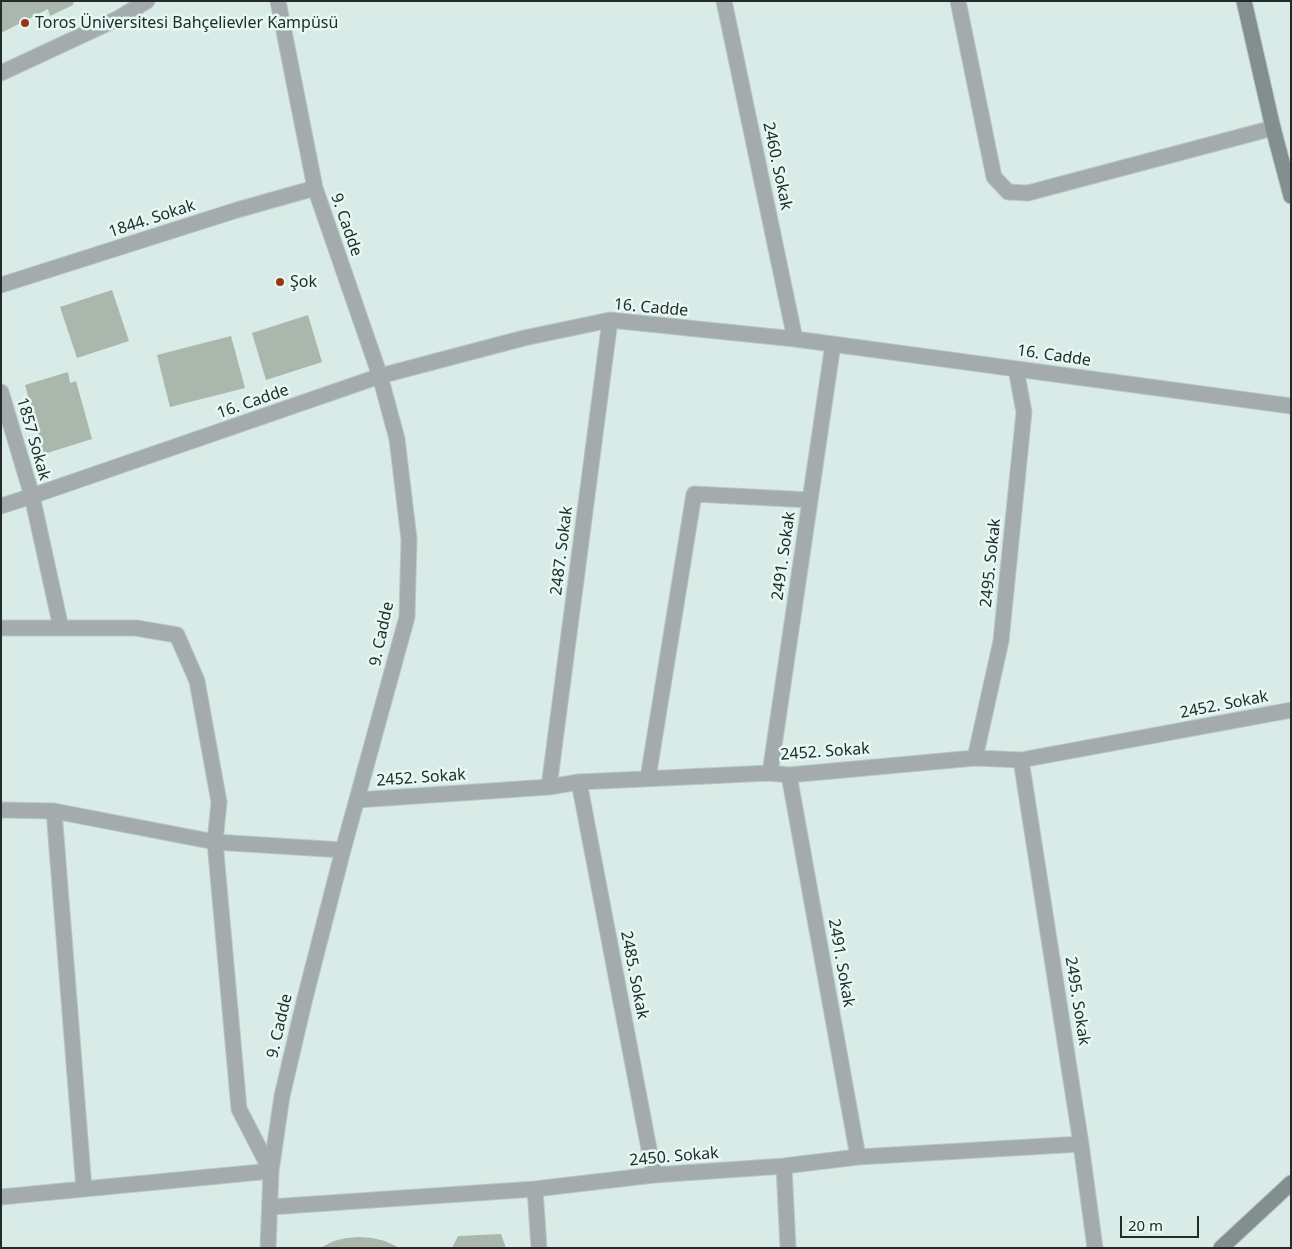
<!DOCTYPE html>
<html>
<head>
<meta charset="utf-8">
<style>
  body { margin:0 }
  #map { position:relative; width:1292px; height:1249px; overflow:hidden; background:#d9ebe6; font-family:"Noto Sans",sans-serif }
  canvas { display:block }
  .frame { position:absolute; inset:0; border:2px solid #242b29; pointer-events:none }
  .scale { position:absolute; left:1120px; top:1216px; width:79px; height:22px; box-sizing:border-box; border:2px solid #242b29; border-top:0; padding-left:6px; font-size:15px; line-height:18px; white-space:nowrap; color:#242b29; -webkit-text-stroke:4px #e6f8f4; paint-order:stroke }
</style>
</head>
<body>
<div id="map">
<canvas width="1292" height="1249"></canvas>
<div class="frame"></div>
<div class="scale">20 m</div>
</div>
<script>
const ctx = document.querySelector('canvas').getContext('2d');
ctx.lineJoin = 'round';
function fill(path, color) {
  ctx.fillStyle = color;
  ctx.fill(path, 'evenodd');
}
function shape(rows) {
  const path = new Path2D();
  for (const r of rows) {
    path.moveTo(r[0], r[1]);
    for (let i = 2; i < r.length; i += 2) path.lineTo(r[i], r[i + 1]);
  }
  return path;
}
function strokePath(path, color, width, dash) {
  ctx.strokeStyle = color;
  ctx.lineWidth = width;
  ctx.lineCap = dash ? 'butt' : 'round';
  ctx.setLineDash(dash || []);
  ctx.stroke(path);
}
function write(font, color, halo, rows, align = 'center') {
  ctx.font = font + ' "Noto Sans",sans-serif';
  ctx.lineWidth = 5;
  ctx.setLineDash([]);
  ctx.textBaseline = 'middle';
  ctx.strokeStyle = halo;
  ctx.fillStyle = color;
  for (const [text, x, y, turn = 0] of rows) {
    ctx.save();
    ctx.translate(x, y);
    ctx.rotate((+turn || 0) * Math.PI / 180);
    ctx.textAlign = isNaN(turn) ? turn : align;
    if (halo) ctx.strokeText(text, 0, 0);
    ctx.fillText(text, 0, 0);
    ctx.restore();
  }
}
fill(shape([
  [1,1,74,1,73,5,50,16,48,9,1,33],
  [112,290,129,341,77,358,60,307],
  [308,315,322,362,266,380,252,333],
  [231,336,245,388,170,407,157,355],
  [68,372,70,383,76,381,92,439,44,454,25,385],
  [501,1234,506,1248,452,1248,458,1236],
  [359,1237,372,1238,385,1241,400,1248,320,1248,334,1241,346,1238]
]), '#aab7ac');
const street = shape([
  [724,1,795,339],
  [958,1,994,177,1008,192,1028,193,1273,128],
  [1,73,117,19,147,1],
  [1,285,237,210,315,188],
  [1,392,32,496,61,628],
  [1,506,32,496,380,376,524,338,610,320,795,339,1291,406],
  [1,628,136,628,177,635,197,681,219,802,215,842,239,1109,271,1171,1,1197],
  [975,758,1001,641,1024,412,1016,369],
  [1021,760,1081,1144,1095,1248],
  [770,773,833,344],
  [789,775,858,1157],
  [648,778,694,494,810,500],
  [579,782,654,1175],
  [549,787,610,320],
  [357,800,549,787,579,782,770,773,789,775,975,758,1021,760,1291,710],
  [1,810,54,811,215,842,343,850],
  [54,811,84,1189],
  [784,1166,788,1248],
  [535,1189,539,1248],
  [270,1207,535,1189,654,1175,784,1166,858,1157,1081,1144],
  [268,1248,271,1171,282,1096,305,998,343,850,407,617,409,539,397,439,380,376,315,188,278,1]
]);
const secondary = shape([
  [1244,1,1273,128,1291,196],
  [1221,1248,1291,1183]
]);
strokePath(street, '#b8c8c4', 17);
strokePath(secondary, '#b8c8c4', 17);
strokePath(street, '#a3abac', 15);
strokePath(secondary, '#828e8f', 15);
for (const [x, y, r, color] of [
  [25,23,5,"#9c341a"],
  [280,282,5,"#9c341a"]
]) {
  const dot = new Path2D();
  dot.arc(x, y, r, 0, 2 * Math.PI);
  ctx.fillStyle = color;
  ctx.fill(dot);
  strokePath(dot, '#e6f8f4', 2);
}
write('16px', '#242b29', '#e6f8f4', [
  ["Toros Üniversitesi Bahçelievler Kampüsü",35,23],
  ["Şok",290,282]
], 'left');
write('16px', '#242b29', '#e6f8f4', [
  ["2460. Sokak",777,166,78],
  ["1844. Sokak",152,219,-18],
  ["9. Cadde",346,225,71],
  ["16. Cadde",651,308,5],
  ["16. Cadde",1054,356,8],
  ["16. Cadde",253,402,-19],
  ["1857 Sokak",33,439,74],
  ["2487. Sokak",562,551,-83],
  ["2491. Sokak",784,556,-82],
  ["2495. Sokak",991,563,-84],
  ["9. Cadde",382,634,-78],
  ["2452. Sokak",1224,705,-11],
  ["2452. Sokak",825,752,-4],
  ["2452. Sokak",421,778,-4],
  ["2491. Sokak",841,963,80],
  ["2485. Sokak",634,975,79],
  ["2495. Sokak",1077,1001,81],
  ["9. Cadde",280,1026,-77],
  ["2450. Sokak",674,1157,-5]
]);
</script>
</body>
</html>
